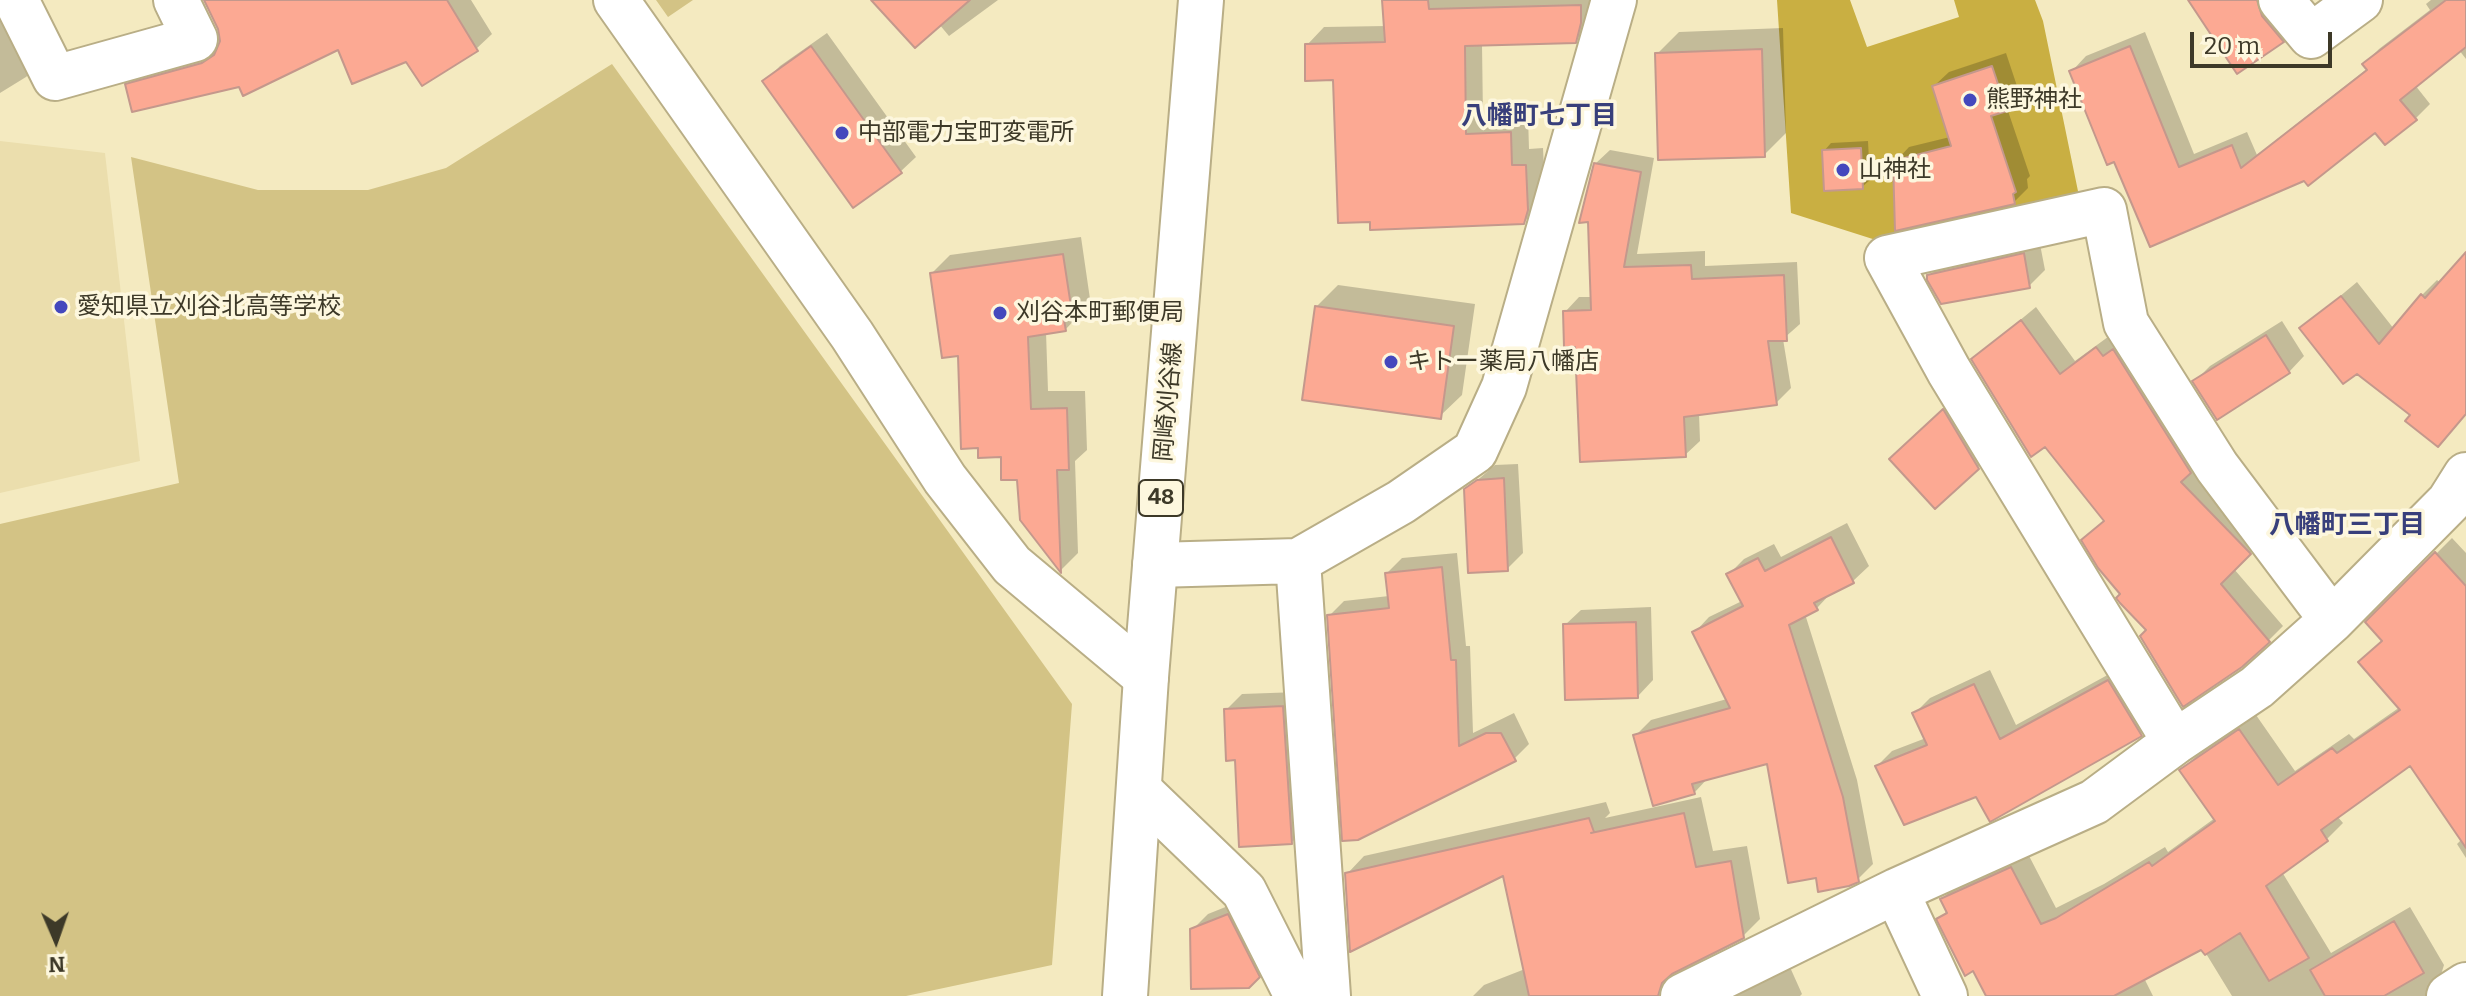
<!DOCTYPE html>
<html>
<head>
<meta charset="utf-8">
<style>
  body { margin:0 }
  #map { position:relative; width:2466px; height:996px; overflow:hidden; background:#f4eac0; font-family:Bitter,serif }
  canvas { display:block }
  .north { position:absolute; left:16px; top:900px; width:80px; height:80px; -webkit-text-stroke:6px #fdf7de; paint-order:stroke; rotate:178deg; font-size:22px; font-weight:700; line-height:32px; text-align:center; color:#3d3928 }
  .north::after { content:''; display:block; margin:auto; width:28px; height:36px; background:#3d3928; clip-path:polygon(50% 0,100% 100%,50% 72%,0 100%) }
  .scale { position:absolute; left:2190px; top:32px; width:142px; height:36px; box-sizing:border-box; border:4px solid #3d3928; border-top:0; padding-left:10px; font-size:24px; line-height:28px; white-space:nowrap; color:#3d3928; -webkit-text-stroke:6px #fdf7de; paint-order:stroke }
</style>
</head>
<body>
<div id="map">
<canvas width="2466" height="996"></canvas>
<div class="north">N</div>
<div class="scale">20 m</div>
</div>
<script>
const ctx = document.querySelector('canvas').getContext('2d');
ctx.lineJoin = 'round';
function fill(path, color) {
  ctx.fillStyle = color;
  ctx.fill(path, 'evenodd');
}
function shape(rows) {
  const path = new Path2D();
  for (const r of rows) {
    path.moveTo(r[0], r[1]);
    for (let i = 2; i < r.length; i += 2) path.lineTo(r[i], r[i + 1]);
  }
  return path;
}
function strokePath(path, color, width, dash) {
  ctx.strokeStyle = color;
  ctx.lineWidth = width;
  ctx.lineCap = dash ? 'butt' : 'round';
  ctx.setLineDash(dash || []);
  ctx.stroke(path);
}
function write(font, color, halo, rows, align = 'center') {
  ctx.font = font + ' Bitter,"Noto Sans JP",serif';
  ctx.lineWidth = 7;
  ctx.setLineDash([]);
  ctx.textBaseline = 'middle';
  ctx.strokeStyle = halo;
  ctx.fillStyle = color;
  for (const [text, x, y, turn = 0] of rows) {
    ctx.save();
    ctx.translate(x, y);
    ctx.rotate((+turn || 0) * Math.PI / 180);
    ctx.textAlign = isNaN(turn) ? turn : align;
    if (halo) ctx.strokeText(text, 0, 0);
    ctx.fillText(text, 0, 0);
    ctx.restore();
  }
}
fill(shape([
  [0,141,105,153,140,461,0,493]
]), '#ebdead');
fill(shape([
  [656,0,693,0,668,17],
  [612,64,1072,704,1052,965,906,996,0,996,0,524,179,483,131,157,258,190,368,190,446,168]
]), '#d3c385');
fill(shape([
  [1777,0,1850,0,1867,47,1959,17,1954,0,2035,0,2043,21,2079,196,1879,241,1791,213]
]), '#c9af42');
fill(shape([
  [0,0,42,62,26,77,0,93],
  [206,0,471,0,492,34,476,49,407,60,340,48,240,85,127,85,143,70,219,48,222,42,219,27],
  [874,0,998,0,949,36,939,24],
  [1384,0,1598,0,1593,24,1575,41,1482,44,1483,118,1528,116,1529,149,1543,148,1545,191,1541,205,1523,223,1335,78,1307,45,1324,27,1386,26],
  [2190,0,2277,0,2297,25,2282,41],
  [2431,0,2466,0,2466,59,2459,50,2415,85,2430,104,2415,119,2376,130,2304,178,2151,244,2115,160,2072,71,2086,56,2145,32,2194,154,2247,132,2257,155,2368,68,2364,64,2379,49,2430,10,2426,4],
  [1783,28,1786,133,1764,155,1657,54,1679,32],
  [827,33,916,157,900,172,765,81,780,66],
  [2006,53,2020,95,2007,108,2030,176,2027,179,2028,188,2014,202,1895,162,1909,147,1950,137,1934,86,1949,72],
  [1868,141,1870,180,1862,187,1824,151,1831,143],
  [1610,150,1654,158,1637,254,1705,251,1705,266,1797,262,1800,324,1783,339,1791,388,1776,403,1699,413,1700,441,1685,455,1577,344,1565,312,1579,297,1592,297,1595,164],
  [1081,237,1090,299,1083,307,1083,311,1065,330,1046,332,1048,391,1085,391,1087,450,1075,461,1078,553,1061,570,1022,519,1019,478,1003,455,960,354,932,273,950,255],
  [2039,239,2045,270,2029,286,1929,276,1944,260],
  [2466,256,2466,414,2438,445,2412,415,2302,328,2357,282,2394,329,2422,295,2437,280,2441,283],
  [1338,285,1475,304,1462,395,1440,416,1316,307],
  [2036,307,2075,361,2112,334,2264,539,2234,569,2283,626,2268,641,2149,630,2084,540,2106,519,1973,359],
  [2282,321,2304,356,2289,372,2195,381,2210,366],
  [1959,396,1993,452,1978,467,1907,443],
  [1518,464,1523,553,1507,569,1466,490,1495,465],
  [1847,523,1869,566,1853,581,1832,592,1817,608,1805,614,1857,780,1873,864,1857,880,1817,876,1768,762,1709,777,1694,793,1636,735,1651,720,1727,699,1694,633,1709,617,1742,601,1729,574,1744,559,1774,544,1781,557],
  [2452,538,2466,553,2466,858,2457,844,2462,839,2411,764,2337,816,2343,823,2327,839,2282,872,2331,953,2410,907,2444,965,2439,981,2446,996,2232,996,2202,947,2144,978,2153,996,1988,996,1974,969,1939,919,1948,910,1942,899,1958,883,2027,852,2056,908,2104,884,2165,847,2168,852,2215,818,2182,770,2198,754,2256,715,2295,771,2349,734,2354,739,2400,707,2384,640,2368,622],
  [1457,553,1466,646,1470,646,1473,733,1514,713,1529,744,1514,759,1358,838,1329,616,1344,601,1389,596,1387,573,1402,558],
  [1651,607,1653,680,1638,696,1565,625,1581,610],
  [2124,666,2156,719,2141,734,1977,794,1877,766,1892,751,1926,738,1914,714,1930,698,1990,670,2016,725],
  [1298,692,1307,827,1292,842,1237,758,1226,710,1242,694],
  [1701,797,1713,851,1747,846,1760,919,1743,936,1688,958,1642,996,1473,996,1484,985,1525,969,1504,874,1347,874,1364,856,1606,802,1610,813,1605,818],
  [1243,900,1274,960,1248,986,1192,930,1208,914],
  [1789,965,1802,994,1800,996,1728,996]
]), '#0003');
const building = shape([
  [204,0,447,0,478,51,422,86,406,62,352,84,338,50,243,96,239,87,132,112,125,84,202,63,214,55,220,41,218,29,204,0],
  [871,0,970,0,915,48,871,0],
  [1382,0,1428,0,1429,9,1581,5,1581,23,1576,43,1465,46,1466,134,1511,132,1512,165,1526,165,1528,210,1524,224,1370,230,1370,222,1338,223,1333,80,1305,81,1305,44,1385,42,1382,0],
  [2188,0,2257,0,2262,16,2284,42,2237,74,2188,0],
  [2446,0,2466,0,2466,47,2400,100,2417,120,2385,145,2375,133,2308,186,2304,181,2150,247,2114,162,2107,165,2069,71,2130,46,2179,167,2232,145,2241,168,2367,70,2362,64,2446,0],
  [811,46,902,173,853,208,762,81,811,46],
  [1762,49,1765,157,1658,160,1655,53,1762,49],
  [1992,66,2007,111,1991,116,2016,192,2013,194,2015,204,1895,231,1893,161,1951,146,1932,86,1992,66],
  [1861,148,1863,189,1824,191,1822,150,1861,148],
  [1594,163,1641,172,1624,267,1691,265,1692,279,1784,275,1787,341,1768,341,1777,405,1684,417,1686,457,1580,462,1575,347,1564,347,1563,311,1591,310,1588,222,1579,223,1594,163],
  [2466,252,2466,414,2438,447,2405,421,2410,415,2357,374,2343,384,2299,328,2341,296,2379,344,2421,294,2425,298,2466,252],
  [2024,253,2030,288,1941,304,1927,280,1927,275,2024,253],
  [1063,254,1073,319,1064,320,1066,331,1028,337,1031,409,1067,408,1069,470,1057,470,1061,573,1020,520,1017,480,1001,480,1001,457,978,458,978,448,961,449,958,356,942,358,930,273,1063,254],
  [1315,306,1454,326,1441,419,1302,400,1315,306],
  [2021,320,2060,374,2096,347,2103,356,2113,349,2191,473,2181,482,2251,554,2221,584,2270,642,2242,667,2183,707,2140,636,2146,630,2120,603,2116,598,2120,594,2098,568,2081,540,2104,521,2045,447,2031,457,1971,359,2021,320],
  [2266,335,2290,373,2217,420,2192,381,2266,335],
  [1943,409,1979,469,1935,509,1889,459,1943,409],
  [1504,478,1508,571,1468,573,1464,489,1477,480,1504,478],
  [1831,537,1854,583,1814,603,1818,610,1789,625,1843,797,1859,882,1849,886,1818,892,1816,878,1788,883,1767,764,1692,784,1695,794,1653,806,1633,735,1730,708,1692,632,1743,606,1726,574,1758,558,1765,571,1831,537],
  [2435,552,2466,586,2466,848,2410,766,2321,830,2328,841,2266,886,2309,958,2269,981,2240,933,2205,955,2201,950,2114,996,1986,996,1973,971,1965,976,1936,919,1947,913,1940,899,2011,867,2041,924,2056,918,2149,862,2152,866,2215,821,2179,770,2239,729,2278,785,2332,748,2337,753,2400,710,2358,662,2382,641,2365,622,2435,552],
  [1442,567,1451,660,1456,660,1459,746,1486,733,1501,733,1516,761,1358,840,1342,841,1327,615,1389,608,1385,573,1442,567],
  [1636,622,1638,698,1565,700,1563,624,1636,622],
  [2108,680,2142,736,1990,822,1976,797,1904,825,1875,766,1927,745,1912,713,1974,684,2000,739,2108,680],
  [1283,706,1292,844,1239,847,1235,760,1226,761,1224,709,1283,706],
  [1684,813,1696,867,1731,861,1744,938,1672,974,1662,983,1658,996,1529,996,1503,876,1350,952,1345,873,1589,818,1594,832,1591,833,1684,813],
  [1228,914,1260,977,1249,988,1191,989,1190,929,1228,914],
  [2394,921,2424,973,2384,996,2325,996,2310,970,2394,921]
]);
fill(building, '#fca993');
strokePath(building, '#c4988c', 2);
const minor = shape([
  [16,0,55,78,195,39,176,0],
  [616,0,852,335,945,479,1012,565,1146,677],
  [2281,0,2311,36,2360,0],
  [1298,561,1328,996],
  [1155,565,1298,561,1401,502,1475,451,1504,387,1614,0],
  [2175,742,1949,371,1887,258,2104,210,2126,323,2217,467,2332,620],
  [1139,790,1244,891,1297,996],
  [1896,891,1945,996],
  [1683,996,1896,891,2094,802,2175,742,2257,687,2332,620,2449,502,2466,475],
  [2449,996,2466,985]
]);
const primary = shape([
  [1125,996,1146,677,1201,0]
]);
strokePath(minor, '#b9ae86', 48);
strokePath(primary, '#b9ae86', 48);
strokePath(minor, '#fff', 44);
strokePath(primary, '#fff', 44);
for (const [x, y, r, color] of [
  [1970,100,8,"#4448bd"],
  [842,133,8,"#4448bd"],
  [1843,170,8,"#4448bd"],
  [61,307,8,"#4448bd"],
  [1000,313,8,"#4448bd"],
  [1391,362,8,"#4448bd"]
]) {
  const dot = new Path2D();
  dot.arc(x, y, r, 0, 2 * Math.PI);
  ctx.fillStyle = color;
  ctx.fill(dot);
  strokePath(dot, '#fdf7de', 3);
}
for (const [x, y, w] of [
  [1161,498,44]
]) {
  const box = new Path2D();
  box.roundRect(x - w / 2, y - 18, w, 36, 6);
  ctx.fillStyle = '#fdf7de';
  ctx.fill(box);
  strokePath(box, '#3d3928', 2);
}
write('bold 22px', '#3d3928', null, [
  ["48",1161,498]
]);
write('24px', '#3d3928', '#fdf7de', [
  ["熊野神社",1986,100],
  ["中部電力宝町変電所",858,133],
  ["山神社",1859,170],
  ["愛知県立刈谷北高等学校",77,307],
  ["刈谷本町郵便局",1016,313],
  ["キトー薬局八幡店",1407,362]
], 'left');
write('24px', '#3d3928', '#fdf7de', [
  ["岡崎刈谷線",1169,402,-85]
]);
write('bold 26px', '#383f7b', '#fdf7de', [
  ["八幡町七丁目",1539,117],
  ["八幡町三丁目",2347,526]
]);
</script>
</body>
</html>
